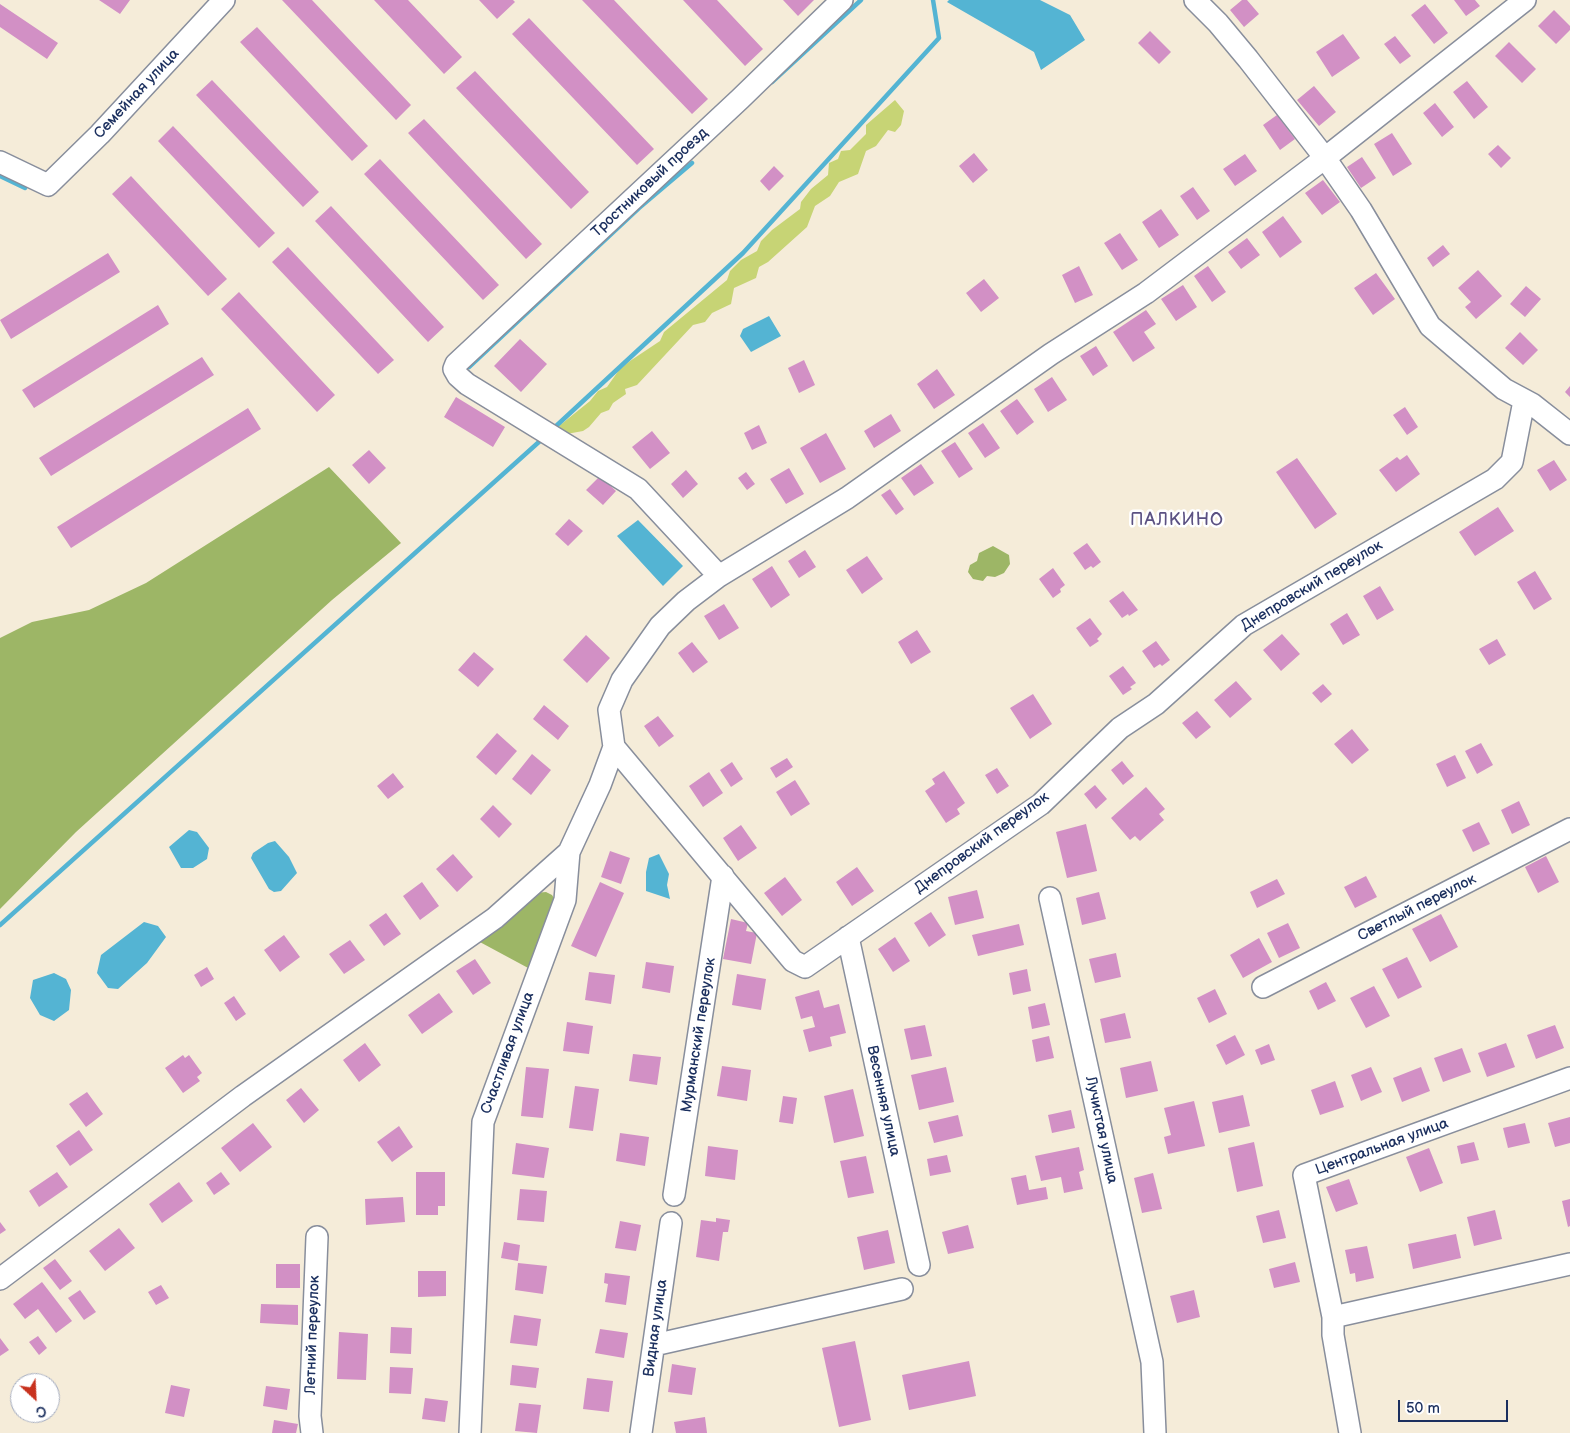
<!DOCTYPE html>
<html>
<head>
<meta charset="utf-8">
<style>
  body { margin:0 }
  #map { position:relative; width:1570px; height:1433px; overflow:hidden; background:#f5ecd9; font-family:"Balsamiq Sans",sans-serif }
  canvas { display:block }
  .north { position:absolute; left:10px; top:1373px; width:50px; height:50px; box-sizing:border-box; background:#fff; border:1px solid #a4acbf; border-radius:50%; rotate:155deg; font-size:14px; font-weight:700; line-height:20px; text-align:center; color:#1b2f5e }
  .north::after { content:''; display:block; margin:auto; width:18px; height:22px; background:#c8321e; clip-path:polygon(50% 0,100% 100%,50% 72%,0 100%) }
  .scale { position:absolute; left:1398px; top:1400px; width:110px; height:22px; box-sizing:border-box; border:2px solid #1b2f5e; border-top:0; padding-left:6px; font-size:15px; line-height:18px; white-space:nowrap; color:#1b2f5e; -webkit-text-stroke:4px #fff; paint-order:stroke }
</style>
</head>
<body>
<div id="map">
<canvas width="1570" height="1433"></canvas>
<div class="north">С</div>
<div class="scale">50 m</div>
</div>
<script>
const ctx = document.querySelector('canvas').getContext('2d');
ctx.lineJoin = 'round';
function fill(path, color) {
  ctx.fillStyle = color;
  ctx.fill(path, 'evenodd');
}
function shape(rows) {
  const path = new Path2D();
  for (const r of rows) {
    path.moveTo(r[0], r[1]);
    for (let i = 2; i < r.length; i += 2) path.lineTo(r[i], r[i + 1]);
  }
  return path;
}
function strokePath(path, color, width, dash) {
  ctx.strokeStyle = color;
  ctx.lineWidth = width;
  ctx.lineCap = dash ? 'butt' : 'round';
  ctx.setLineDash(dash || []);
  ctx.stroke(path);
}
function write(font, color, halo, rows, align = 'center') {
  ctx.font = font + ' "Balsamiq Sans",sans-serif';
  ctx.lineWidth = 5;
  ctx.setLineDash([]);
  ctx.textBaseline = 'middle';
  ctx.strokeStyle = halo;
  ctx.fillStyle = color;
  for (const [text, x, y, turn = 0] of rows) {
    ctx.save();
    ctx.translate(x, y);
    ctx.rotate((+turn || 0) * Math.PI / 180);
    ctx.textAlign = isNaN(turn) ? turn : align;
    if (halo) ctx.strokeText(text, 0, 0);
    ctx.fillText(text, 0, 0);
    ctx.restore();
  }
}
fill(shape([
  [895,100,904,111,901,125,895,132,888,130,876,146,866,151,858,174,839,182,830,196,815,206,807,227,768,262,759,267,756,278,734,288,731,304,712,313,705,322,693,325,637,385,625,389,626,394,613,403,609,410,601,413,589,427,583,431,561,435,558,431,559,426,590,401,598,391,607,387,619,370,630,361,660,341,664,332,727,280,730,271,741,260,757,251,761,241,772,230,800,209,801,202,811,189,828,175,829,163,838,159,841,151,850,150,866,134,866,125]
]), '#c7d475');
fill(shape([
  [329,467,401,543,332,600,76,832,0,909,0,638,32,622,89,610,146,583],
  [993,546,1009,555,1010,564,1004,573,995,577,987,576,983,581,973,579,968,572,970,565,977,561,979,553],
  [546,892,552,895,557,903,530,969,478,941,535,893]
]), '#9db666');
fill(shape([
  [949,0,1040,0,1070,15,1085,40,1041,70,1034,52,947,2],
  [769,316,781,336,751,352,740,336,743,329],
  [638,520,683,566,663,586,617,536],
  [189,830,197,832,209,848,207,859,193,868,181,868,169,847],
  [275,841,289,857,297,873,281,891,274,892,269,889,251,858,253,853,268,843],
  [659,854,669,874,667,885,670,899,646,891,646,872,649,858],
  [144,922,158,926,166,937,147,963,118,989,108,988,97,973,101,955],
  [54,973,66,979,71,990,69,1010,54,1021,40,1015,30,998,33,980]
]), '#54b4d3');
strokePath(shape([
  [772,82,861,0],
  [0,176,25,188],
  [469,367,639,208,692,163],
  [555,427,743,253,939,38,933,0],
  [0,925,540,441]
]), '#54b4d3', 4.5);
fill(shape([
  [99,0,130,0,120,14],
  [282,0,312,0,411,105,396,120],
  [374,0,408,0,462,57,444,74],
  [479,0,513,0,515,2,497,19],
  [582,0,614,0,708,99,692,114],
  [683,0,717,0,763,49,745,66],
  [783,0,814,0,798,16],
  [1242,0,1247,0,1259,14,1244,27,1230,10],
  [1454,0,1475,0,1480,6,1466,16],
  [0,4,58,43,47,59,0,27],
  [1425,4,1448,33,1434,44,1411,15],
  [1554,10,1570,26,1570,30,1556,44,1538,26],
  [529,18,654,149,637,165,512,34],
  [257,27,368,146,352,161,240,42],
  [1150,31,1171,52,1159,64,1138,43],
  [1343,34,1360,58,1332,77,1316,52],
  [1395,36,1411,56,1400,64,1384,44],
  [1509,42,1536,69,1522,83,1495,56],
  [475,71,589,192,571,209,456,88],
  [212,80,319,192,303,207,196,95],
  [1467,81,1488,107,1474,119,1453,92],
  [1314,86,1336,112,1319,126,1297,100],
  [1435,103,1454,127,1442,137,1423,113],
  [1277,115,1295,139,1280,150,1263,125],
  [424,119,542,244,526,259,408,133],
  [173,126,275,233,259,248,158,141],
  [1392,133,1412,164,1393,176,1374,144],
  [1498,145,1511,158,1501,168,1488,154],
  [974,153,988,170,973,183,959,166],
  [1245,154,1257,171,1235,186,1223,169],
  [1362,157,1376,178,1361,188,1347,167],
  [380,159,499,285,483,300,364,174],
  [774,166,784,176,769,191,760,181],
  [131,176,227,279,208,296,112,194],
  [1323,180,1340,202,1322,215,1305,193],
  [1193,187,1210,211,1197,220,1180,196],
  [331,206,444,327,428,342,315,221],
  [1161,209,1179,235,1159,248,1142,222],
  [1283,216,1302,242,1280,258,1262,232],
  [1120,233,1138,260,1122,270,1104,243],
  [1247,238,1260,255,1241,269,1228,252],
  [1443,245,1450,254,1433,267,1427,258],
  [288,247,394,360,378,374,272,262],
  [108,253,120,272,11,339,0,320],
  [1079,266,1093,295,1075,303,1062,275],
  [1208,266,1226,292,1212,302,1194,276],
  [1478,270,1502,296,1476,319,1465,307,1471,302,1458,288],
  [1376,273,1395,299,1373,315,1354,288],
  [984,279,999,298,981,312,966,293],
  [1183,285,1197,307,1176,321,1161,299],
  [1526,286,1541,299,1525,317,1510,304],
  [239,292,335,395,317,412,221,309],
  [158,305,169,324,34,408,22,390],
  [1146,310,1156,324,1144,332,1155,348,1133,362,1113,332],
  [1520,332,1538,350,1523,365,1505,348],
  [520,339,547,364,521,392,494,366],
  [1096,346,1108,366,1093,376,1080,356],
  [202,357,214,375,51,476,39,458],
  [804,360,815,385,799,393,788,368],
  [937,369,955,395,934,409,917,384],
  [1052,377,1067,400,1048,412,1034,389],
  [1570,386,1570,397,1565,392],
  [456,397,505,427,493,447,444,417],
  [1017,399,1034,422,1017,435,1000,411],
  [1405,407,1418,427,1407,435,1393,415],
  [248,408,261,429,71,548,57,527],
  [891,414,901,431,874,448,864,431],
  [983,423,1000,448,985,458,968,433],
  [759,425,767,443,752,450,744,433],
  [652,431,670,453,650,469,632,447],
  [826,433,846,469,820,483,800,448],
  [955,442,973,469,959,478,941,451],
  [369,450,386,468,369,484,352,465],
  [1407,455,1420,474,1396,492,1379,470,1397,457,1400,460],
  [1297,458,1337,514,1315,529,1276,472],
  [1554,460,1567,480,1550,491,1537,470],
  [921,464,934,483,914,496,901,478],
  [789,468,804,494,786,504,770,479],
  [686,470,698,484,683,498,671,484],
  [746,472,755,484,747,490,738,478],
  [600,476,616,491,603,505,586,490],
  [890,489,904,509,896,515,881,495],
  [1498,507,1514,531,1475,556,1459,532],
  [569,519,583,531,568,546,555,534],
  [1087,543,1101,562,1093,568,1091,566,1085,570,1073,553],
  [805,550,816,567,799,578,788,561],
  [867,556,883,579,862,594,846,570],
  [772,566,790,595,771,608,752,579],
  [1053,568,1065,585,1060,589,1061,592,1053,598,1039,579],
  [1535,571,1552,599,1534,610,1517,582],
  [1380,586,1394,610,1377,620,1363,596],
  [1123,591,1138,610,1129,616,1128,614,1122,618,1109,601],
  [724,604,739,628,719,640,704,616],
  [1347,613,1360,635,1343,645,1330,624],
  [1090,618,1102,634,1097,639,1099,641,1090,647,1076,628],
  [917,630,931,652,911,664,898,642],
  [1282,634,1300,654,1281,671,1263,650],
  [586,635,610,658,587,683,563,660],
  [1497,639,1506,655,1489,665,1479,649],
  [1156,641,1170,660,1162,666,1160,664,1154,668,1142,651],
  [692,642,708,662,693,673,678,653],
  [474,652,494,669,478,687,458,670],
  [1123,666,1136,683,1130,687,1132,689,1123,695,1109,676],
  [1236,681,1252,699,1230,718,1214,700],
  [1323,684,1332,694,1321,703,1312,693],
  [1033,694,1052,724,1030,739,1010,708],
  [544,705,569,726,558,740,533,719],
  [1197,711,1211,727,1196,739,1182,723],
  [658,716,674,736,659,747,644,726],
  [1352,729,1369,750,1352,764,1334,744],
  [497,733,517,751,496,775,476,757],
  [1481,743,1493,765,1477,774,1465,751],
  [532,754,551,770,531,795,512,779],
  [1455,755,1466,778,1447,787,1436,764],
  [787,758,793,767,776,778,770,768],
  [1122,761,1134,776,1123,785,1111,770],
  [732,762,743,779,731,787,720,770],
  [997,768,1009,786,997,794,985,775],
  [944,771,965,803,957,809,960,814,946,823,925,791,935,784,932,779],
  [709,772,723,793,703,807,689,786],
  [393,773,404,787,388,799,377,786],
  [795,780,810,804,791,816,776,792],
  [1095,785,1107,799,1096,809,1084,794],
  [1146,787,1165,809,1159,814,1164,820,1140,841,1135,836,1130,840,1111,818],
  [1519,801,1530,825,1512,834,1501,810],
  [493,805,512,824,499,838,480,819],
  [1479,822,1490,844,1473,852,1462,830],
  [1086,824,1097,871,1067,878,1056,832],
  [741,825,757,848,738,861,723,838],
  [610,851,630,858,621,884,601,877],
  [453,854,473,877,457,892,436,869],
  [1546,856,1559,882,1538,893,1525,867],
  [857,867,874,891,852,906,836,882],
  [1366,876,1377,897,1355,908,1344,887],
  [785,877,802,900,782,916,764,893],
  [1277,879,1285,894,1257,908,1250,892],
  [422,882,439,906,420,920,403,896],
  [600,882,624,893,596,957,571,946],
  [977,890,984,918,955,925,948,897],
  [1099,892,1106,919,1082,925,1076,898],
  [931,912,946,935,929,947,914,923],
  [386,913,401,934,384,946,369,925],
  [1441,914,1458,947,1430,962,1412,929],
  [731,919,748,923,746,931,757,933,751,964,723,959],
  [1288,923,1300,948,1279,958,1267,933],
  [1019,924,1024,945,978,956,972,935],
  [284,935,300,957,280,972,264,950],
  [895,937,910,961,893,972,878,949],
  [1259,938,1272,962,1243,978,1230,955],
  [350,940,365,960,344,974,329,954],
  [1116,953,1121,977,1095,983,1089,959],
  [1407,957,1422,987,1398,999,1382,969],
  [475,959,491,983,473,995,456,971],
  [646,962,674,966,670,993,642,988],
  [207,967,214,979,201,987,194,975],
  [1027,969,1031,991,1013,995,1009,973],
  [589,972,615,975,611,1004,585,1000],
  [737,974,766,979,761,1010,732,1005],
  [1326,982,1336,1001,1318,1010,1309,991],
  [1374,986,1390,1016,1366,1028,1350,998],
  [1215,989,1227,1014,1209,1023,1197,998],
  [819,990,824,1008,839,1004,846,1033,830,1037,832,1046,809,1052,803,1030,815,1027,812,1016,801,1019,795,997],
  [439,993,453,1012,422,1034,408,1015],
  [234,996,246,1014,236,1021,224,1003],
  [1045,1003,1050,1025,1032,1029,1028,1007],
  [1125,1013,1131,1038,1105,1043,1100,1019],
  [567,1022,593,1026,589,1054,563,1051],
  [925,1025,932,1056,911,1060,904,1029],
  [1555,1025,1564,1048,1536,1059,1527,1035],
  [1235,1035,1245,1055,1226,1065,1216,1045],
  [1049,1036,1054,1058,1036,1062,1032,1040],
  [365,1043,381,1065,359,1082,343,1060],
  [1506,1043,1515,1067,1487,1077,1478,1053],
  [1269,1044,1275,1060,1261,1065,1255,1050],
  [1462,1048,1471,1072,1443,1082,1434,1058],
  [633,1054,661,1057,657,1085,629,1081],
  [183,1055,185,1058,189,1055,202,1073,197,1077,200,1081,183,1093,165,1068],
  [1151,1061,1158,1091,1126,1098,1120,1068],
  [722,1066,751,1070,747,1101,717,1096],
  [526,1067,549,1069,543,1118,521,1116],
  [946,1067,954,1102,919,1110,911,1075],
  [1371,1067,1382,1092,1361,1101,1351,1075],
  [1421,1067,1430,1091,1402,1102,1393,1078],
  [1335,1081,1344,1107,1320,1115,1311,1090],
  [575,1086,599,1089,593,1131,569,1128],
  [301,1088,319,1110,304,1123,286,1100],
  [853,1089,864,1136,834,1143,824,1096],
  [87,1092,103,1114,86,1127,69,1104],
  [1243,1095,1250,1126,1219,1133,1212,1102],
  [783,1096,797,1098,793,1124,779,1122],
  [1194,1101,1205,1146,1168,1154,1164,1137,1171,1135,1164,1108],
  [1071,1110,1075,1128,1052,1133,1048,1115],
  [958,1115,963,1136,934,1143,928,1122],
  [1570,1117,1570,1143,1555,1147,1548,1123],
  [253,1123,272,1147,240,1172,221,1148],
  [1525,1123,1530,1143,1508,1148,1503,1128],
  [399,1126,413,1147,392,1162,377,1142],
  [79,1130,93,1150,70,1166,56,1146],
  [620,1133,649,1137,645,1166,616,1161],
  [1254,1142,1263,1186,1237,1192,1228,1148],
  [1474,1142,1479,1160,1461,1164,1457,1146],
  [516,1143,549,1148,544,1178,512,1174],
  [708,1146,738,1150,735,1180,705,1176],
  [1079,1147,1084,1170,1079,1172,1083,1189,1064,1193,1061,1177,1041,1181,1035,1156],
  [1429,1148,1443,1183,1420,1192,1406,1157],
  [947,1155,951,1172,930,1176,927,1159],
  [866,1156,874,1193,848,1198,840,1161],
  [57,1172,68,1187,39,1207,29,1191],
  [221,1172,230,1184,214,1195,206,1183],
  [416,1172,445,1172,445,1206,438,1206,438,1215,416,1215],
  [1153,1173,1162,1209,1142,1213,1134,1178],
  [1026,1175,1029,1190,1046,1187,1048,1199,1017,1205,1011,1178],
  [1349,1179,1358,1204,1336,1212,1326,1187],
  [179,1182,193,1201,162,1223,149,1204],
  [520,1189,547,1191,544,1222,517,1220],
  [403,1197,405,1222,366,1225,365,1199],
  [1570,1199,1570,1226,1568,1227,1562,1201],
  [1279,1210,1286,1238,1263,1243,1256,1216],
  [1495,1210,1502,1239,1474,1246,1467,1217],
  [716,1218,730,1220,728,1232,723,1232,719,1261,696,1257,701,1220,716,1222],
  [620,1221,641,1225,636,1251,615,1248],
  [0,1222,6,1230,0,1234],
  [968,1225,974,1248,948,1254,942,1232],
  [119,1228,135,1248,105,1271,89,1251],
  [888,1230,895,1263,864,1270,857,1237],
  [1456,1234,1461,1258,1413,1269,1408,1244],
  [504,1242,520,1245,518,1261,501,1258],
  [1367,1246,1374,1278,1356,1282,1355,1273,1350,1274,1345,1250],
  [55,1259,72,1281,60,1290,43,1268],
  [1295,1262,1300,1282,1274,1288,1269,1269],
  [518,1263,547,1266,543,1294,515,1290],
  [276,1264,300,1264,300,1288,276,1288],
  [418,1271,446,1271,446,1296,418,1297],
  [605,1273,630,1276,626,1305,605,1302,608,1284,604,1283],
  [42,1282,72,1321,56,1333,38,1309,25,1319,13,1304],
  [161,1285,169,1298,156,1305,148,1292],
  [80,1290,96,1312,84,1320,68,1298],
  [1194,1290,1200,1317,1177,1323,1170,1296],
  [261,1304,298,1305,298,1325,260,1323],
  [514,1315,541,1319,537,1346,510,1343],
  [391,1327,412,1328,411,1354,390,1353],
  [600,1329,628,1333,624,1358,595,1353],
  [339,1332,368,1334,366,1380,337,1379],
  [38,1336,47,1348,39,1355,29,1342],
  [0,1338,9,1350,0,1356],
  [855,1341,871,1420,839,1427,822,1348],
  [969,1361,976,1396,909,1410,902,1375],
  [672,1364,696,1368,692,1395,668,1392],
  [512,1365,539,1368,536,1388,510,1385],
  [390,1367,413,1368,411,1394,389,1393],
  [587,1378,613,1381,609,1412,583,1409],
  [171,1385,190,1389,184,1417,165,1413],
  [266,1386,290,1389,287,1410,263,1406],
  [425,1398,448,1401,445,1422,422,1419],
  [519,1403,541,1405,537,1433,515,1431],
  [705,1417,707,1433,676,1433,674,1422],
  [274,1420,298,1424,296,1433,272,1433]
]), '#d290c5');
const minor = shape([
  [1195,0,1218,23,1248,59,1325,158,1361,210,1430,326,1504,389,1532,404,1570,434],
  [0,162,48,185,100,134,224,0],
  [719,576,638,489,467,384,458,376,454,369,456,364,740,99,842,0],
  [614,747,793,961,805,967,1041,804,1120,728,1156,704,1244,625,1495,479,1512,462,1524,401],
  [1050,898,1152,1362,1155,1433],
  [848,937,919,1265],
  [1263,987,1570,829],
  [1570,1078,1304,1175,1333,1317,1570,1264],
  [674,1195,723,876],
  [0,1279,243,1096,495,918,569,852],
  [1333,1317,1333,1335,1350,1433],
  [654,1345,902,1289],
  [312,1433,310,1416,317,1237],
  [470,1433,483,1122,565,900,569,852,600,785,614,747,609,710,622,680,660,626,686,601,719,576,847,498,1051,354,1146,293,1325,158,1525,0],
  [641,1433,671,1223]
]);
strokePath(minor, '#888e9c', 24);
strokePath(minor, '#fff', 21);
write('15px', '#1b2f5e', '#fff', [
  ["Семейная улица",137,94,-47],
  ["Тростниковый проезд",650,183,-43],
  ["Днепровский переулок",1312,586,-31],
  ["Днепровский переулок",982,843,-36],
  ["Светлый переулок",1417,908,-27],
  ["Мурманский переулок",699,1035,-81],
  ["Счастливая улица",508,1053,-70],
  ["Весенняя улица",883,1101,78],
  ["Лучистая улица",1101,1130,78],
  ["Центральная улица",1382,1147,-20],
  ["Видная улица",656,1328,-82],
  ["Летний переулок",313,1335,-88]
]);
ctx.letterSpacing = '1px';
write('18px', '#5b5182', '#fff', [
  ["ПАЛКИНО",1177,520]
]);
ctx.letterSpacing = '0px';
</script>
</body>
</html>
